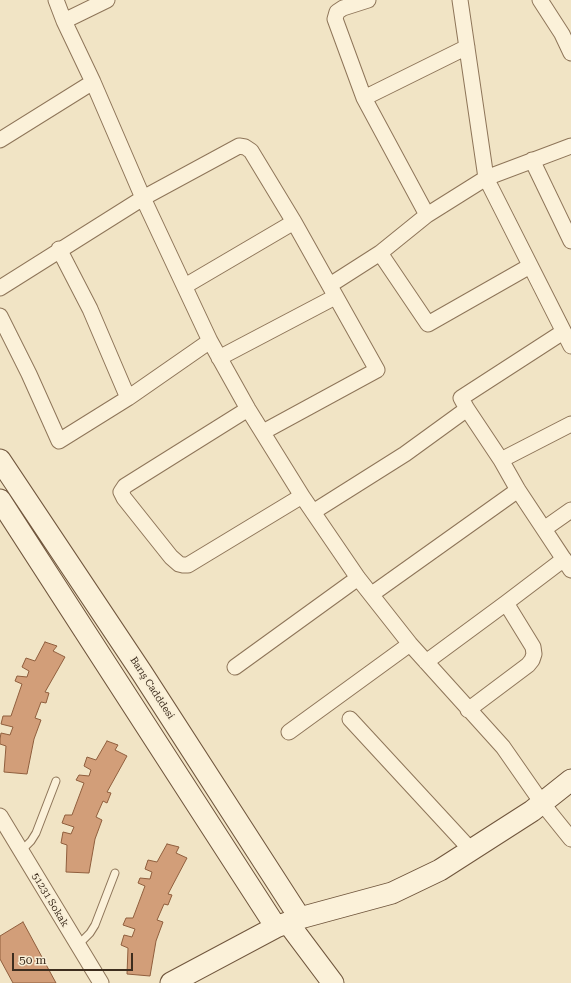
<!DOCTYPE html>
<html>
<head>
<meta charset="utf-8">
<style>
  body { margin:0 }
  #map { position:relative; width:571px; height:983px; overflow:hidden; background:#f1e4c5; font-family:"Roboto Serif",serif }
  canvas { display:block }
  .scale { position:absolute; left:12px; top:953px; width:121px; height:18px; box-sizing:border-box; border:2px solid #3d2d1e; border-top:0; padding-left:5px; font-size:12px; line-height:14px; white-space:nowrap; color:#3d2d1e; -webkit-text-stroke:3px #f8eed6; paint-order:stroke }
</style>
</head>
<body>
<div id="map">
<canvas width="571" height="983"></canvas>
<div class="scale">50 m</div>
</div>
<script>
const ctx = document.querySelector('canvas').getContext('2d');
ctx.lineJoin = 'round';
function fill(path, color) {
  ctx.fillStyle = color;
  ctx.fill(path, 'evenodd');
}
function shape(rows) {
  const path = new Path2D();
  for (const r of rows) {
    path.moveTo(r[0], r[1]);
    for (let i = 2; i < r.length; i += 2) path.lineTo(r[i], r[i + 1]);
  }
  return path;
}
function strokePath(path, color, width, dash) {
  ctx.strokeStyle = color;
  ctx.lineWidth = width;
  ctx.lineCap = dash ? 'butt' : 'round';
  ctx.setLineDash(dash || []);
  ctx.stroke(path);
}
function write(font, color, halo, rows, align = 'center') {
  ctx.font = font + ' "Roboto Serif",serif';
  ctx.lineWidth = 3.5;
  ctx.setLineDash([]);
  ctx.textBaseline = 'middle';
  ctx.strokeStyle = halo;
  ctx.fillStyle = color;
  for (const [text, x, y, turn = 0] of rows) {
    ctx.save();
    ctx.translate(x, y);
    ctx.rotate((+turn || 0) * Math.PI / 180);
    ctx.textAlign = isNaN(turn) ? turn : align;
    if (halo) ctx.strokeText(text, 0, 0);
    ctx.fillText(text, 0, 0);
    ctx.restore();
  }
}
const building = shape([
  [45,642,57,646,53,651,65,657,45,692,49,693,46,703,41,702,35,718,41,720,34,739,27,774,4,772,6,746,0,744,0,739,1,733,10,735,13,727,1,724,3,716,11,716,22,684,15,681,17,676,27,677,29,671,22,667,26,658,35,661,45,642],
  [107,741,118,745,115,750,127,756,107,792,111,793,107,803,103,801,96,817,102,820,95,839,89,873,66,872,67,845,61,843,63,832,71,834,74,827,62,823,65,815,72,815,84,783,76,780,79,775,89,776,91,770,84,766,87,757,96,760,107,741],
  [167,844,179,847,176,853,187,858,168,894,172,895,168,905,164,904,157,920,163,922,156,941,150,976,127,974,128,948,121,945,124,935,132,937,135,929,123,925,126,918,133,918,145,886,138,883,140,878,150,879,152,872,145,869,148,860,157,862,167,844],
  [23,922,56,983,13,983,0,959,0,936,23,922]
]);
fill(building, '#d29e79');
strokePath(building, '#8f5e3d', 1);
const service = shape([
  [21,851,31,841,36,833,56,781],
  [78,945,90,933,95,925,115,873]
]);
const minor = shape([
  [56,0,64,21,93,82,143,198,210,341,248,409,302,496,358,578,410,644,503,747,542,803,571,839],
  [368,0,343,8,337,12,335,19,364,98,427,215],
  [460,0,486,178,571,346],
  [540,0,562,34,571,53],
  [64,21,107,0],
  [364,98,467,47],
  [0,140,93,82],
  [532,160,571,241],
  [59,249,90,309,128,398],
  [380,253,428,324,530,266],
  [330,285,380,253,427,215,486,178,571,146],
  [185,286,294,222],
  [0,288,143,198,239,146,245,147,251,151,294,222,377,370,263,432],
  [0,316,29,374,59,441,128,398,210,341],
  [563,332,461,398,467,409,501,460,518,490,571,570],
  [219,358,335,297],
  [248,409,125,486,121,492,124,498,171,557,179,564,183,565,188,565,302,496],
  [501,460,571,424],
  [313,512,405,454,467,409],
  [544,529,571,510],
  [372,594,518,490],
  [426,662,506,603,564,559],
  [235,667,358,578],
  [468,710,528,665,532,660,534,654,533,647,506,603],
  [350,719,471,850],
  [289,732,410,644],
  [0,816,101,983]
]);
const secondary = shape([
  [0,460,142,673,300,918],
  [0,500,276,927],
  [288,923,333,983],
  [171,983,276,927,300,918,392,893,440,870,532,811,571,780]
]);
strokePath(service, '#8e7559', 9);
strokePath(minor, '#8e7559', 17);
strokePath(secondary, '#70563d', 23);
strokePath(service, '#fbf1d9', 7);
strokePath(minor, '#fbf1d9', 15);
strokePath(secondary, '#fbf1d9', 21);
write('10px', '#3d2d1e', '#f8eed6', [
  ["Barış Cadddesi",152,688,57],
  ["51231 Sokak",50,900,59]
]);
</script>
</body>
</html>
